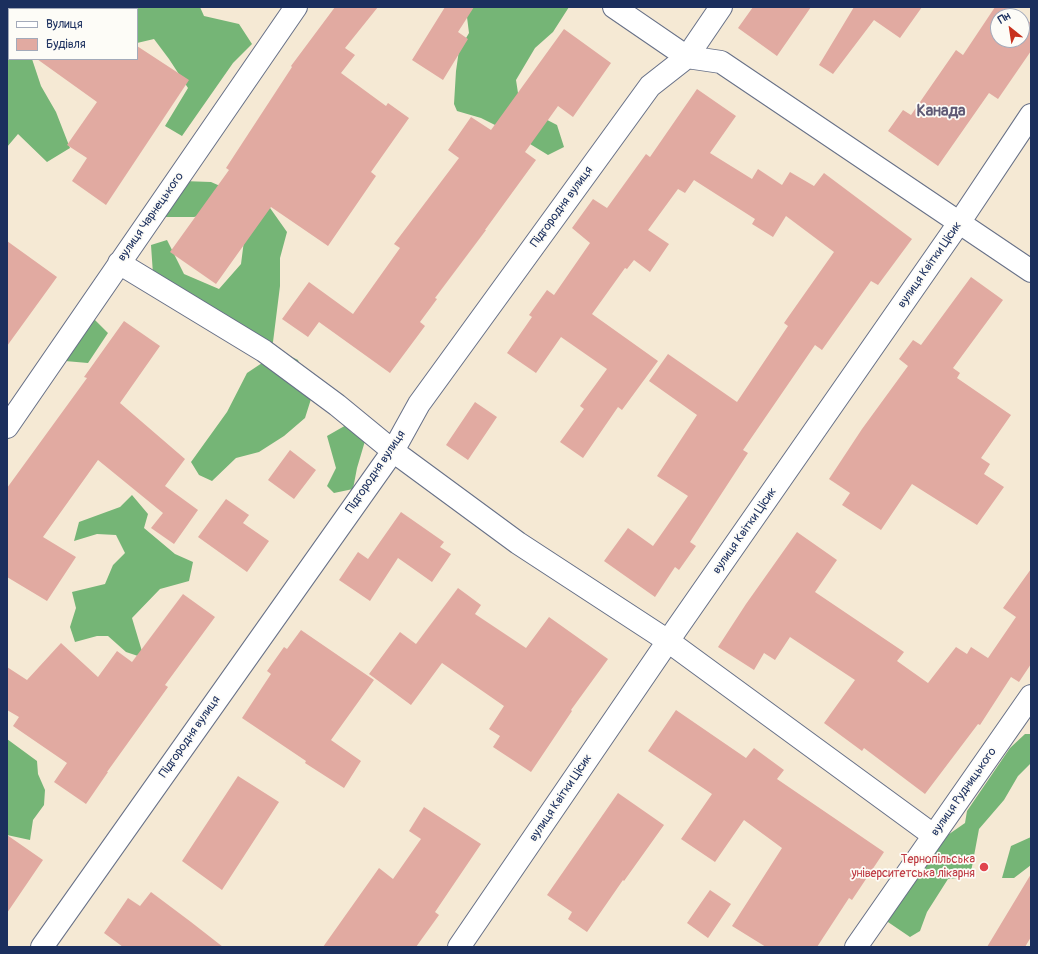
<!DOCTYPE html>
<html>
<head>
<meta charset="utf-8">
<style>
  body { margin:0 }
  #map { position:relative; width:1038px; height:954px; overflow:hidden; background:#f5e9d4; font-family:Pangolin,sans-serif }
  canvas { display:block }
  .frame { position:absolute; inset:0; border:8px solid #1b2f5e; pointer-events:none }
  .legend { position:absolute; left:8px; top:8px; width:130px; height:52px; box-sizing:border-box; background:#fdfcf7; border:1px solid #a3aaba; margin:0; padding:5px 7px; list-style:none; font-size:12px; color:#1b2f5e }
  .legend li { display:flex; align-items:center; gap:8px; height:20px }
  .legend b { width:20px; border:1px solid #a3aaba }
  .north { position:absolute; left:990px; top:8px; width:40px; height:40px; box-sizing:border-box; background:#fdfcf7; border:1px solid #a3aaba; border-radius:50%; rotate:330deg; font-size:11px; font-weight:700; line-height:16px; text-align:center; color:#1b2f5e }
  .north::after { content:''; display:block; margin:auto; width:14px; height:18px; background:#c8321e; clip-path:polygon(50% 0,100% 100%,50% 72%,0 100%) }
</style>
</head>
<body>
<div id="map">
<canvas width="1038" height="954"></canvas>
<div class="frame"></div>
<ul class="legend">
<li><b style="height:5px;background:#fff"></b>Вулиця</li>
<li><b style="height:11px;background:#e1aaa1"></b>Будівля</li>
</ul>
<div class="north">Пн</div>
</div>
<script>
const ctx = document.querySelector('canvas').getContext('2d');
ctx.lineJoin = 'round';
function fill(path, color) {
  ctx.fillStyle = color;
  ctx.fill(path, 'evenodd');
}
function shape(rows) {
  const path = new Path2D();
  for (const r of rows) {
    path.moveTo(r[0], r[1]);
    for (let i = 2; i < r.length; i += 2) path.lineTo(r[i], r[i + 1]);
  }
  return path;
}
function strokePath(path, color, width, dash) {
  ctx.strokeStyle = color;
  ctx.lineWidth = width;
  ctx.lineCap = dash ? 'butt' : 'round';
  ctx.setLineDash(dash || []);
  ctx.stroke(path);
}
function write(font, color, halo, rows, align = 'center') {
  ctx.font = font + ' Pangolin,sans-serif';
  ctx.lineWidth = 3.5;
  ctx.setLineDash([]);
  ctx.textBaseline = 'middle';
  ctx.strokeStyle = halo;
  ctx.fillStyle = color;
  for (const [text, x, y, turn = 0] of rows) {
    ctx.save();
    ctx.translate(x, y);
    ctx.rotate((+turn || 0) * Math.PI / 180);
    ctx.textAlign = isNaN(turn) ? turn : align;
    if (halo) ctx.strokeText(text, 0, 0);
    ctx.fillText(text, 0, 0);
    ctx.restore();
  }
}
fill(shape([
  [7,7,200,7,204,16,239,24,252,44,233,63,182,136,165,126,188,88,169,59,154,39,137,43,137,9,9,9,9,59,32,59,41,86,56,112,70,148,47,162,18,134,7,147],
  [472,7,569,7,553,32,535,48,516,80,520,106,557,125,564,147,548,155,517,136,481,118,457,111,454,104,456,71,459,50,469,33,466,9],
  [183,181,211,182,227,189,263,198,287,232,280,258,280,286,273,342,269,349,153,274,151,245,167,240,184,274,219,289,241,264,245,233,221,211,194,217,163,217],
  [94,319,108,333,88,363,65,361],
  [280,351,298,360,311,399,305,418,284,436,259,452,236,458,212,481,199,475,191,462,227,412,247,373],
  [348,424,365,441,357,468,353,489,334,493,327,486,336,468,327,436],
  [132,495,148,514,144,528,175,554,193,562,189,581,160,589,132,618,144,658,126,652,108,636,97,636,75,642,70,627,76,608,72,592,105,584,113,565,125,553,116,535,97,534,74,541,79,522,120,507],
  [1025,734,1031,734,1031,763,1018,776,1004,800,979,829,971,872,966,877,948,879,927,912,920,931,910,937,885,920,897,888,925,868,942,839,965,823,967,811,1010,748],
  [7,739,37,761,38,774,45,790,44,805,33,820,30,840,7,835],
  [1031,837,1031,865,1014,878,1002,878,1011,846]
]), '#75b576');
fill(shape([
  [335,7,378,7,345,48,355,55,341,73,386,106,388,103,409,118,371,172,376,176,328,246,271,207,216,284,170,252,229,170,226,168,292,67,291,66],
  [445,7,474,7,458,32,468,39,443,80,412,60],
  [753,7,811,7,777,56,738,28],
  [854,7,922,7,900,38,874,20,833,74,819,65],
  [995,7,1007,7,1020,16,998,16,998,40,1022,40,1022,17,1031,23,1031,51,998,99,989,93,938,166,888,131,903,110,911,115,956,50,963,55],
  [564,29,611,63,573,117,558,106,525,152,536,160,485,230,486,230,435,298,437,299,420,322,425,326,390,373,319,322,308,337,282,319,309,282,353,314,400,248,394,244,459,158,448,150,471,117,491,130],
  [137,46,189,80,106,205,72,181,87,158,67,145,97,102,37,59,137,59],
  [697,89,736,116,710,153,752,179,758,169,782,185,790,172,814,186,824,173,912,239,878,285,871,281,822,350,815,345,743,450,748,453,690,542,696,546,679,570,675,567,655,597,604,561,628,528,653,546,688,496,657,476,697,415,649,381,668,354,737,402,788,326,784,323,834,252,786,216,773,237,752,224,755,219,694,180,685,193,678,189,648,230,669,244,650,272,634,260,627,269,625,268,592,314,658,361,622,410,618,407,583,458,560,442,584,409,580,406,607,369,561,337,536,373,507,353,532,317,529,315,547,290,554,295,590,243,572,228,593,199,607,208,646,154,650,157],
  [7,241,57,277,7,346],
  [971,277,1003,300,953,368,960,373,957,378,1011,415,981,458,990,464,984,474,1004,487,977,525,912,484,881,530,842,505,850,493,829,479,862,429,908,366,899,359,913,340,921,345],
  [124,321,160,346,120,403,185,459,165,486,198,510,174,544,151,528,163,513,98,460,43,537,76,557,47,601,7,577,7,488,87,378,84,377],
  [475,402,497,417,468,460,446,445],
  [290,450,316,470,294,499,268,480],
  [226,499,249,515,243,523,269,541,247,572,198,537],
  [401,512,444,542,440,547,451,554,432,582,398,558,370,601,339,580,358,552,368,559],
  [797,532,837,560,815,592,904,652,897,661,928,683,956,647,967,654,971,647,988,658,1016,617,1003,608,1031,569,1031,664,1019,682,1011,677,980,725,978,724,925,794,864,748,862,751,824,723,855,680,790,637,775,660,764,653,754,670,718,647,746,604],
  [458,588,481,605,475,614,526,648,549,617,608,659,571,710,572,711,531,772,493,747,500,736,489,729,504,706,442,663,411,705,369,674,400,632,416,644],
  [183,594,215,617,165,685,168,687,107,772,108,772,86,804,54,782,67,763,13,726,19,717,7,710,7,667,27,680,61,643,98,677,117,651,132,662],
  [301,630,374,680,331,740,361,761,344,788,305,763,306,761,242,718,271,674,267,671,284,647,287,649],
  [676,710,746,758,754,748,784,770,777,779,884,852,852,900,849,898,817,947,766,947,732,926,782,848,744,820,715,862,681,839,712,794,648,751],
  [238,776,279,802,222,890,182,861],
  [618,793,664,825,624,881,623,880,587,932,568,919,572,912,547,895],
  [424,807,481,844,435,912,439,915,416,947,323,947,379,868,393,879,421,839,409,831],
  [7,835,43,860,7,913],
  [1031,874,1031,937,1025,947,987,947],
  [710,890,731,904,708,938,687,923],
  [151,892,191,922,223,947,123,947,104,933,128,898,140,906]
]), '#e1aaa1');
const minor = shape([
  [614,7,687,57,721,62,1031,271],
  [119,263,264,351,337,405,393,451,518,543,668,641,933,835],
  [7,427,296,7],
  [42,947,393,451,419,404,650,86,687,57,721,7],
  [459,947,668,641,959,223,1031,115],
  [856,947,1031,696]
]);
strokePath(minor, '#677087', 24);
strokePath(minor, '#fff', 22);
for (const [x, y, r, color] of [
  [984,867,5,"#e0444e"]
]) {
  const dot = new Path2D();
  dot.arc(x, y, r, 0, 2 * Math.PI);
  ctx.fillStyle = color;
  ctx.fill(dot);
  strokePath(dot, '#fdfcf7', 1.5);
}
write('12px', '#1b2f5e', '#fdfcf7', [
  ["Підгородня вулиця",562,207,-54],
  ["вулиця Чарнецького",151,217,-55],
  ["вулиця Квітки Цісик",930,265,-55],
  ["Підгородня вулиця",376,472,-56],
  ["вулиця Квітки Цісик",745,531,-55],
  ["Підгородня вулиця",190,737,-55],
  ["вулиця Рудницького",964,792,-55],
  ["вулиця Квітки Цісик",561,798,-56]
]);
write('12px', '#be3a42', '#fdfcf7', [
  ["Тернопільська",975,860],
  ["університетська лікарня",975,874]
], 'right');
write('bold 16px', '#605a75', '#fdfcf7', [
  ["Канада",941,112]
]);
</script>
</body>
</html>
